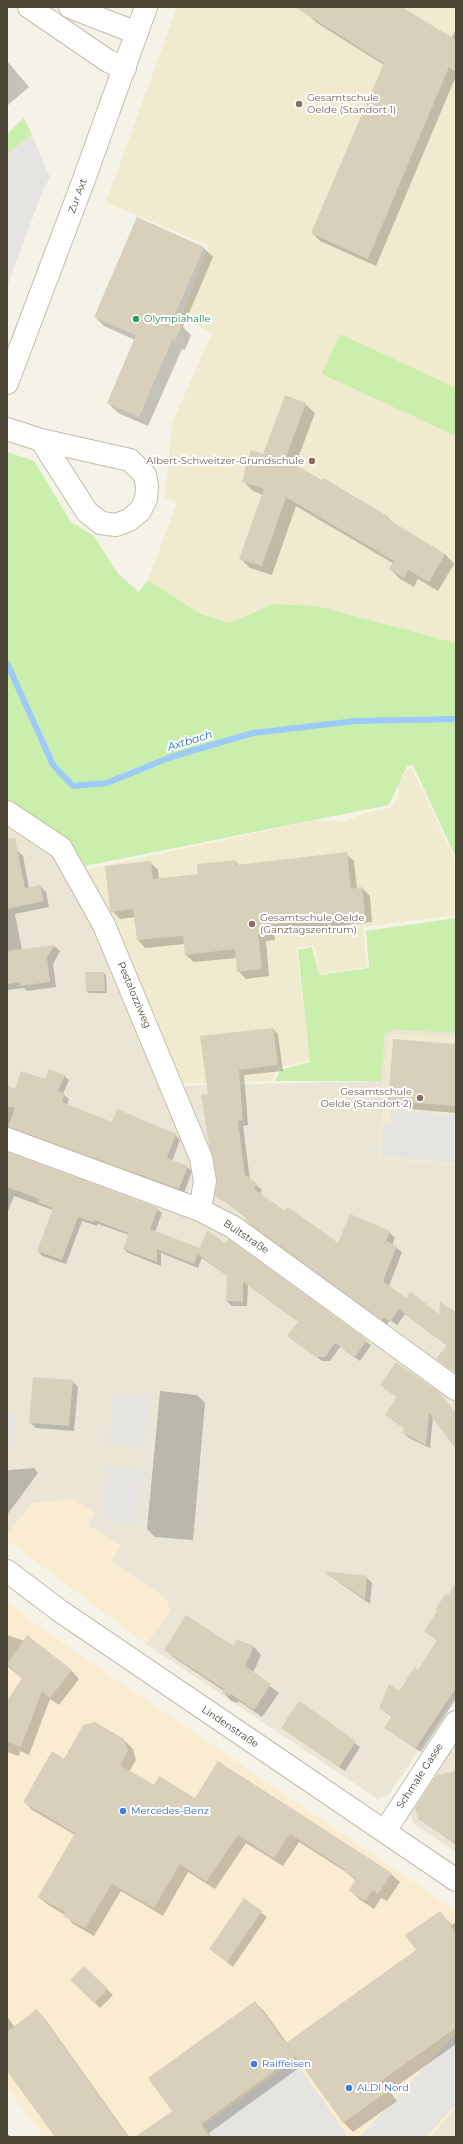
<!DOCTYPE html>
<html>
<head>
<meta charset="utf-8">
<style>
  body { margin:0 }
  #map { position:relative; width:463px; height:2144px; overflow:hidden; background:#f5f3e7; font-family:Montserrat,sans-serif }
  canvas { display:block }
  .frame { position:absolute; inset:0; border:8px solid #4a4435; pointer-events:none }
</style>
</head>
<body>
<div id="map">
<canvas width="463" height="2144"></canvas>
<div class="frame"></div>
</div>
<script>
const ctx = document.querySelector('canvas').getContext('2d');
ctx.lineJoin = 'round';
function fill(path, color) {
  ctx.fillStyle = color;
  ctx.fill(path, 'evenodd');
}
function shape(rows) {
  const path = new Path2D();
  for (const r of rows) {
    path.moveTo(r[0], r[1]);
    for (let i = 2; i < r.length; i += 2) path.lineTo(r[i], r[i + 1]);
  }
  return path;
}
function strokePath(path, color, width, dash) {
  ctx.strokeStyle = color;
  ctx.lineWidth = width;
  ctx.lineCap = dash ? 'butt' : 'round';
  ctx.setLineDash(dash || []);
  ctx.stroke(path);
}
function write(font, color, halo, rows, align = 'center') {
  ctx.font = font + ' Montserrat,sans-serif';
  ctx.lineWidth = 4;
  ctx.setLineDash([]);
  ctx.textBaseline = 'middle';
  ctx.strokeStyle = halo;
  ctx.fillStyle = color;
  for (const [text, x, y, turn = 0] of rows) {
    ctx.save();
    ctx.translate(x, y);
    ctx.rotate((+turn || 0) * Math.PI / 180);
    ctx.textAlign = isNaN(turn) ? turn : align;
    if (halo) ctx.strokeText(text, 0, 0);
    ctx.fillText(text, 0, 0);
    ctx.restore();
  }
}
fill(shape([
  [7,822,54,854,96,928,192,1161,195,1176,186,1197,7,1130],
  [394,1030,456,1033,456,1376,209,1205,177,1086,381,1081,385,1033],
  [7,1146,201,1217,456,1400,456,1695,389,1794,378,1799,146,1644,170,1610,165,1598,111,1562,88,1525,95,1513,33,1503,7,1535],
  [456,1739,456,1852,414,1824,410,1812],
  [456,2108,456,2137,430,2137]
]), '#eae5d5');
fill(shape([
  [72,1499,95,1513,88,1525,121,1545,111,1562,165,1598,170,1610,146,1644,7,1540,7,1535,32,1503],
  [7,1602,45,1631,456,1911,456,2108,430,2137,44,2137,7,2088]
]), '#f9ecd0');
fill(shape([
  [177,7,456,7,456,643,317,606,273,604,230,623,201,614,148,580,177,503,165,498,172,423,212,333,181,318,209,246,106,202],
  [412,768,456,862,456,915,363,927,367,967,319,974,314,945,296,947,310,1060,277,1068,272,1081,178,1084,85,870,312,821,347,821,362,814,389,808,393,806,398,796,399,783,407,770],
  [389,1034,456,1037,456,1165,378,1159]
]), '#f0eacf');
fill(shape([
  [24,118,32,135,7,154,7,134],
  [340,334,456,388,456,436,322,374],
  [7,452,34,461,71,522,94,536,118,574,139,592,148,580,201,614,230,623,273,604,317,606,456,643,456,858,413,765,407,766,389,805,80,867,7,805],
  [456,918,456,1033,394,1030,385,1033,381,1081,275,1081,280,1070,310,1062,298,950,312,947,319,975,369,968,366,931]
]), '#caeeab');
fill(shape([
  [32,135,50,177,43,190,7,287,7,154],
  [391,1110,456,1115,456,1163,380,1157,383,1123,390,1124],
  [113,1393,149,1396,144,1448,109,1445],
  [7,1411,16,1415,12,1450,7,1447],
  [106,1467,143,1470,138,1523,102,1521],
  [456,2033,456,2104,426,2137,360,2137],
  [295,2060,348,2137,213,2137,205,2125]
]), '#e6e4e0');
fill(shape([
  [314,7,401,7,451,38,456,30,456,76,376,266,320,241,312,233,384,65,317,23,309,15],
  [7,61,29,87,7,106],
  [137,219,204,248,213,257,183,327,191,335,185,350,182,349,148,426,118,413,108,403,135,340,104,326,95,317],
  [305,404,315,413,295,466,387,517,396,525,445,554,454,564,438,591,418,579,414,587,400,579,390,569,394,564,296,506,272,575,250,568,240,558,263,495,253,491,243,481],
  [17,850,23,856,29,888,40,886,46,892,49,907,15,914,22,950,54,946,60,951,53,964,56,987,27,991,24,988,7,990,7,852],
  [346,854,354,861,357,889,362,888,370,896,372,922,274,933,275,940,266,941,269,976,246,979,238,971,237,958,194,962,186,955,185,944,145,948,138,940,135,917,120,919,112,911,150,862,158,870,159,879,199,875,235,861,240,866],
  [104,973,106,975,107,993,89,993,87,991],
  [273,1029,278,1034,283,1071,244,1075,248,1125,243,1126,250,1180,262,1190,260,1194,285,1213,338,1245,389,1232,395,1238,392,1245,402,1252,389,1286,407,1299,439,1316,456,1313,456,1371,445,1362,448,1346,405,1314,397,1325,390,1320,387,1324,251,1225,246,1220,247,1218,216,1195,218,1179,209,1095],
  [456,1045,456,1113,397,1108,389,1100],
  [64,1076,69,1080,63,1094,69,1099,67,1105,113,1123,175,1135,180,1140,172,1161,187,1167,192,1171,184,1193,7,1132,7,1087,16,1090],
  [7,1153,157,1209,162,1213,155,1232,201,1249,225,1244,229,1241,371,1345,360,1361,340,1347,330,1361,322,1361,289,1336,299,1322,248,1285,247,1306,232,1306,227,1301,228,1276,202,1258,198,1268,161,1253,161,1266,128,1253,124,1249,129,1235,98,1224,97,1226,82,1221,66,1264,42,1256,38,1251,53,1210,14,1196,7,1214],
  [72,1381,78,1387,74,1431,36,1428,30,1422],
  [381,1385,456,1415,456,1448,433,1417,430,1448,409,1438,404,1433,405,1429,386,1415,398,1398],
  [160,1391,197,1395,205,1403,193,1540,155,1537,147,1529],
  [34,1468,38,1473,7,1515,7,1472,9,1470],
  [326,1573,366,1577,372,1583,370,1604],
  [456,1596,456,1699,421,1752,385,1728,392,1717,380,1708,400,1693,418,1671,438,1641,425,1631],
  [7,1635,25,1641,71,1670,79,1679,59,1705,50,1699,29,1755,20,1751,19,1756,7,1752,7,1713,23,1679,7,1666],
  [237,1640,254,1647,261,1655,253,1673,279,1693,262,1717,239,1701,238,1703,231,1701,224,1693,224,1691,173,1657,165,1649,235,1648],
  [299,1703,360,1747,345,1771,282,1728],
  [124,1740,133,1749,136,1760,129,1772,154,1786,195,1799,218,1763,391,1874,400,1882,387,1901,381,1898,374,1909,359,1899,350,1890,356,1881,346,1872,299,1842,283,1866,246,1843,215,1889,188,1872,163,1916,121,1891,94,1936,73,1924,65,1915,48,1905,39,1897,75,1835,32,1810,24,1801,64,1760],
  [456,1772,456,1845,419,1818],
  [244,1900,267,1917,233,1967,210,1949],
  [439,1912,452,1925,456,1922,456,2044,390,2091,397,2101,353,2132,344,2123,303,2065,209,2133,212,2137,137,2137,173,2111,255,2002,264,2011,287,2043,417,1950],
  [84,1967,113,1995,100,2008,72,1980],
  [36,2010,45,2019,129,2137,57,2137,7,2070,7,2016,15,2028]
]), '#0003');
strokePath(shape([
  [7,663,53,765,73,786,107,783,171,757,253,733,356,721,456,719]
]), '#9dcaf9', 6);
fill(shape([
  [295,7,402,7,456,40,456,72,449,67,368,259,311,233,384,63],
  [137,217,204,247,172,321,182,325,175,341,172,340,139,417,107,403,136,335,94,317],
  [285,395,306,403,285,459,322,480,324,478,352,495,388,516,386,518,445,554,429,582,408,570,404,578,389,569,394,561,286,497,262,566,239,559,264,489,242,482,245,472,244,472,251,450,263,454],
  [15,838,25,888,40,885,44,901,7,909,7,839],
  [347,852,351,889,362,887,365,914,266,925,268,933,258,934,262,969,237,972,235,949,185,955,183,936,137,940,133,909,111,912,110,910,105,866,151,861,153,879,198,874,197,864,236,860,236,865],
  [55,945,47,957,50,982,20,986,20,982,7,984,7,951],
  [85,972,104,972,105,991,86,991],
  [273,1028,278,1065,239,1070,243,1120,238,1121,245,1175,258,1184,254,1189,285,1211,288,1207,338,1243,350,1214,390,1231,386,1241,397,1246,383,1281,406,1298,411,1292,439,1314,440,1302,456,1312,456,1369,454,1372,436,1359,447,1345,399,1309,390,1322,384,1318,382,1320,245,1220,247,1217,215,1196,217,1179,209,1145,201,1095,208,1094,200,1036],
  [393,1039,456,1044,456,1106,388,1101],
  [49,1069,65,1075,58,1091,65,1094,62,1102,112,1122,117,1109,176,1134,167,1158,188,1166,179,1189,8,1127,15,1108,7,1106,7,1086,15,1089,21,1071,45,1079],
  [7,1152,158,1208,150,1229,200,1248,207,1230,225,1243,229,1239,367,1340,355,1357,335,1343,325,1357,316,1357,287,1336,298,1322,243,1282,243,1302,226,1301,227,1275,198,1254,194,1264,157,1249,157,1262,123,1249,129,1233,94,1220,93,1222,78,1217,62,1260,37,1251,53,1208,38,1202,39,1199,7,1187],
  [396,1362,439,1392,456,1413,456,1449,429,1413,426,1445,403,1433,404,1428,385,1415,397,1397,380,1385],
  [33,1377,73,1380,69,1426,29,1423],
  [323,1571,367,1576,365,1599],
  [456,1583,456,1688,416,1748,384,1728,392,1716,379,1708,389,1684,399,1691,415,1667,418,1670,437,1640,424,1631,437,1611,435,1610,446,1593,448,1595],
  [186,1615,234,1646,236,1639,254,1646,245,1666,271,1684,254,1710,231,1694,230,1696,222,1693,224,1689,164,1650],
  [27,1635,72,1670,50,1698,42,1691,21,1747,7,1742,7,1701,22,1678,7,1664],
  [299,1701,356,1741,339,1767,281,1728],
  [95,1722,124,1739,128,1751,120,1765,154,1785,159,1776,195,1798,218,1761,392,1873,378,1894,373,1890,365,1901,349,1890,356,1879,345,1872,346,1870,290,1834,274,1858,238,1835,206,1882,180,1864,154,1908,112,1884,85,1928,63,1916,65,1912,38,1897,75,1833,23,1802,52,1751,64,1759,83,1725],
  [456,1771,456,1844,418,1819,415,1808,437,1775],
  [244,1898,262,1911,227,1962,209,1949],
  [440,1911,456,1933,456,2028,381,2081,388,2091,343,2123,286,2043,416,1950,405,1935],
  [84,1966,108,1989,94,2003,70,1980],
  [255,2001,295,2056,201,2124,210,2137,135,2137,172,2111,148,2078],
  [37,2009,128,2137,55,2137,7,2071,7,2032]
]), '#d9d0bb');
const minor = shape([
  [29,7,108,61,125,68],
  [70,7,137,33],
  [7,383,83,182,146,7],
  [7,429,41,440,130,460,145,475,147,486,146,499,140,511,129,520,116,525,101,523,87,512,41,440],
  [7,812,61,848,104,925,201,1158,205,1181,200,1210],
  [7,1139,200,1210,233,1227,456,1389],
  [7,1571,60,1611,456,1880],
  [385,1831,456,1722]
]);
strokePath(minor, '#c2bca8', 24);
strokePath(minor, '#fff', 22);
strokePath(shape([
  [7,2135,9,2137]
]), '#979797', 3, [5, 5]);
for (const [x, y, r, color] of [
  [299,104,4,"#8d6e63"],
  [136,319,4,"#2e9e5b"],
  [312,461,4,"#8d6e63"],
  [252,924,4,"#8d6e63"],
  [420,1098,4,"#8d6e63"],
  [123,1811,4,"#3f7fe0"],
  [254,2064,4,"#3f7fe0"],
  [349,2088,4,"#3f7fe0"]
]) {
  const dot = new Path2D();
  dot.arc(x, y, r, 0, 2 * Math.PI);
  ctx.fillStyle = color;
  ctx.fill(dot);
  strokePath(dot, '#fff', 1.5);
}
write('10px', '#785e54', '#fff', [
  ["Gesamtschule",307,98],
  ["Oelde (Standort 1)",307,110],
  ["Albert-Schweitzer-Grundschule",304,461,"right"],
  ["Gesamtschule Oelde",260,918],
  ["(Ganztagszentrum)",260,930],
  ["Gesamtschule",412,1092,"right"],
  ["Oelde (Standort 2)",412,1104,"right"]
], 'left');
write('10px', '#4a4435', '#fff', [
  ["Zur Axt",78,196,-70],
  ["Pestalozziweg",134,995,67],
  ["Bultstraße",246,1237,34],
  ["Lindenstraße",230,1727,34],
  ["Schmale Gasse",420,1776,-57]
]);
write('10px', '#27864d', '#fff', [
  ["Olympiahalle",144,319]
], 'left');
write('10px', '#366cbe', '#fff', [
  ["Mercedes-Benz",131,1811],
  ["Raiffeisen",262,2064],
  ["ALDI Nord",357,2088]
], 'left');
write('italic 11px', '#216fc3', '#fff', [
  ["Axtbach",190,741,-17]
]);
</script>
</body>
</html>
